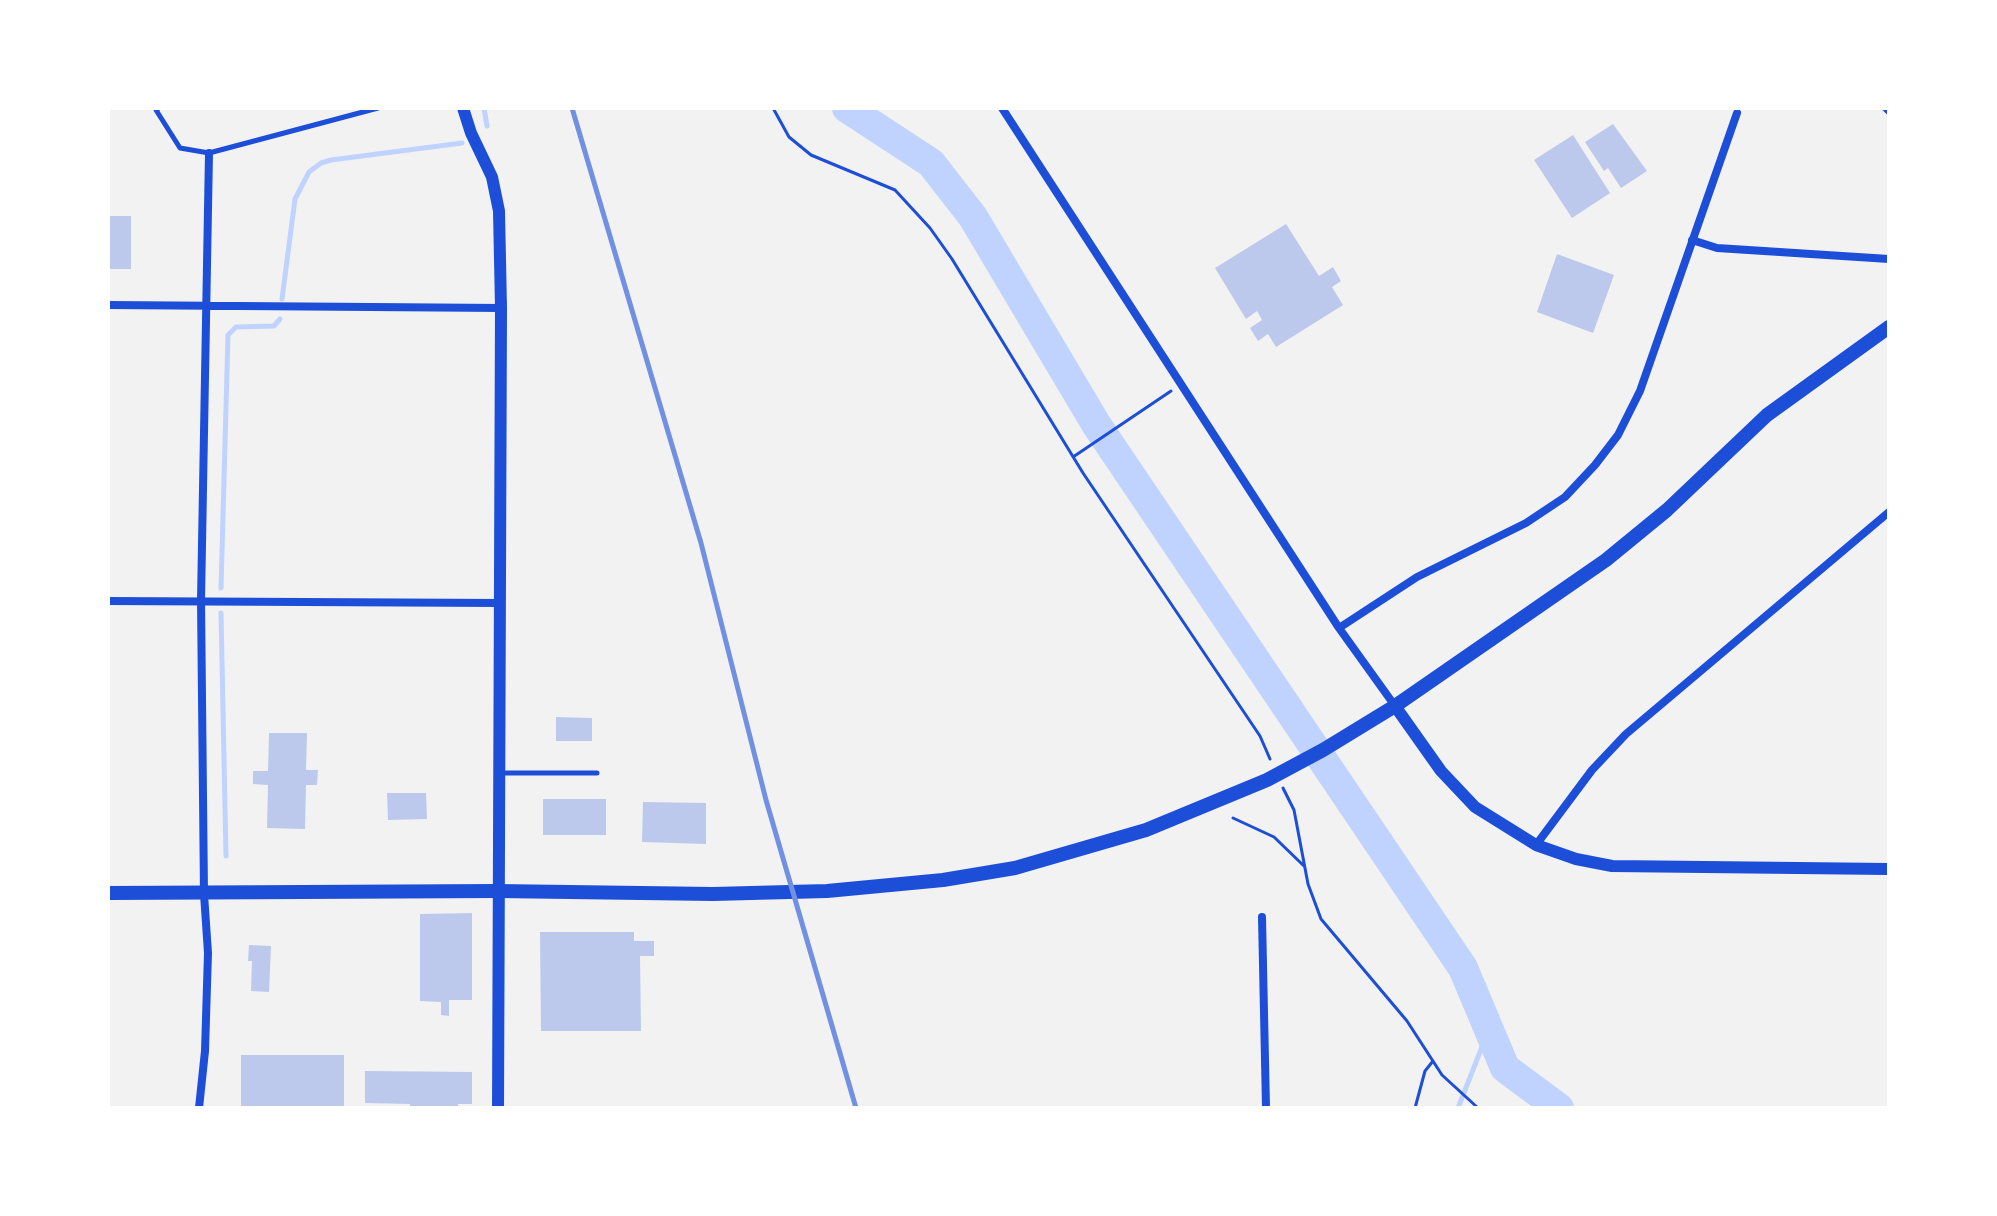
<!DOCTYPE html>
<html>
<head>
<meta charset="utf-8">
<style>
  body { margin:0 }
  #map { position:relative; width:1997px; height:1216px; overflow:hidden; background:#f2f2f2; font-family:"Open Sans",sans-serif }
  canvas { display:block }
  .frame { position:absolute; inset:0; border:110px solid #fff; pointer-events:none }
</style>
</head>
<body>
<div id="map">
<canvas width="1997" height="1216"></canvas>
<div class="frame"></div>
</div>
<script>
const ctx = document.querySelector('canvas').getContext('2d');
ctx.lineJoin = 'round';
function shape(rows) {
  const path = new Path2D();
  for (const r of rows) {
    path.moveTo(r[0], r[1]);
    for (let i = 2; i < r.length; i += 2) path.lineTo(r[i], r[i + 1]);
  }
  return path;
}
function strokePath(path, color, width, dash) {
  ctx.strokeStyle = color;
  ctx.lineWidth = width;
  ctx.lineCap = dash ? 'butt' : 'round';
  ctx.setLineDash(dash || []);
  ctx.stroke(path);
}
function fill(path, color) {
  ctx.fillStyle = color;
  ctx.fill(path, 'evenodd');
}
strokePath(shape([
  [484,108,487,126],
  [282,299,295,199,309,172,321,163,331,160,462,143],
  [221,588,228,335,236,327,274,326,280,319],
  [221,613,226,856],
  [1458,1108,1489,1029]
]), '#bfd3fe', 5);
strokePath(shape([
  [847,108,931,163,973,217,1096,424,1463,968,1505,1068,1559,1108]
]), '#bfd3fe', 30);
fill(shape([
  [1613,124,1647,171,1621,188,1608,168,1604,171,1585,142],
  [1573,135,1610,193,1572,218,1534,160],
  [108,216,131,216,131,269,108,269],
  [1286,224,1319,276,1333,267,1341,281,1332,287,1343,305,1276,347,1268,334,1258,341,1250,328,1262,320,1257,311,1246,319,1215,268],
  [1557,254,1614,275,1593,333,1537,312],
  [556,717,592,718,592,741,556,741],
  [269,733,307,733,306,770,318,770,317,785,306,785,305,829,267,828,268,785,253,784,253,771,268,771],
  [387,793,426,793,427,819,388,820],
  [543,799,606,799,606,835,543,835],
  [643,802,706,803,706,844,642,842],
  [472,913,472,1000,449,1000,449,1016,441,1015,441,1002,420,1001,420,914],
  [540,932,634,932,634,941,654,941,654,956,640,956,641,1031,541,1031],
  [249,945,271,946,269,992,251,991,252,961,248,961],
  [241,1055,344,1055,344,1108,241,1108],
  [365,1071,472,1072,472,1104,458,1104,458,1108,410,1108,410,1104,365,1103]
]), '#bdc9ec');
strokePath(shape([
  [773,108,789,137,811,155,895,190,930,228,952,259,1083,473,1260,736,1270,759],
  [1073,457,1171,391],
  [1283,788,1294,810,1308,884,1321,919,1407,1021,1442,1075,1478,1108],
  [1233,818,1274,837,1304,866],
  [1415,1108,1425,1071,1433,1061]
]), '#1d4ed8', 3);
strokePath(shape([
  [159,108,156,110,180,148,209,153,378,108],
  [1884,108,1889,113],
  [499,773,597,773]
]), '#1d4ed8', 5);
strokePath(shape([
  [1002,108,1339,628,1395,706],
  [1692,240,1717,248,1889,259],
  [108,305,501,308],
  [108,601,499,603],
  [1339,628,1417,577,1526,523,1565,497,1595,465,1618,435,1640,391,1737,113],
  [1536,845,1592,770,1626,734,1889,512],
  [1262,917,1266,1108],
  [199,1108,205,1051,208,953,204,894,201,600,209,153]
]), '#1d4ed8', 8);
strokePath(shape([
  [463,108,471,133,492,177,499,211,501,308,498,1108],
  [1395,706,1441,771,1475,807,1536,845,1576,859,1612,866,1889,869]
]), '#1d4ed8', 12);
strokePath(shape([
  [108,893,497,891,713,894,827,891,943,880,1015,868,1146,830,1267,780,1323,750,1395,706,1606,560,1667,510,1767,415,1889,327]
]), '#1d4ed8', 14);
strokePath(shape([
  [572,108,701,543,766,800,856,1108]
]), '#7290e2', 5);
</script>
</body>
</html>
